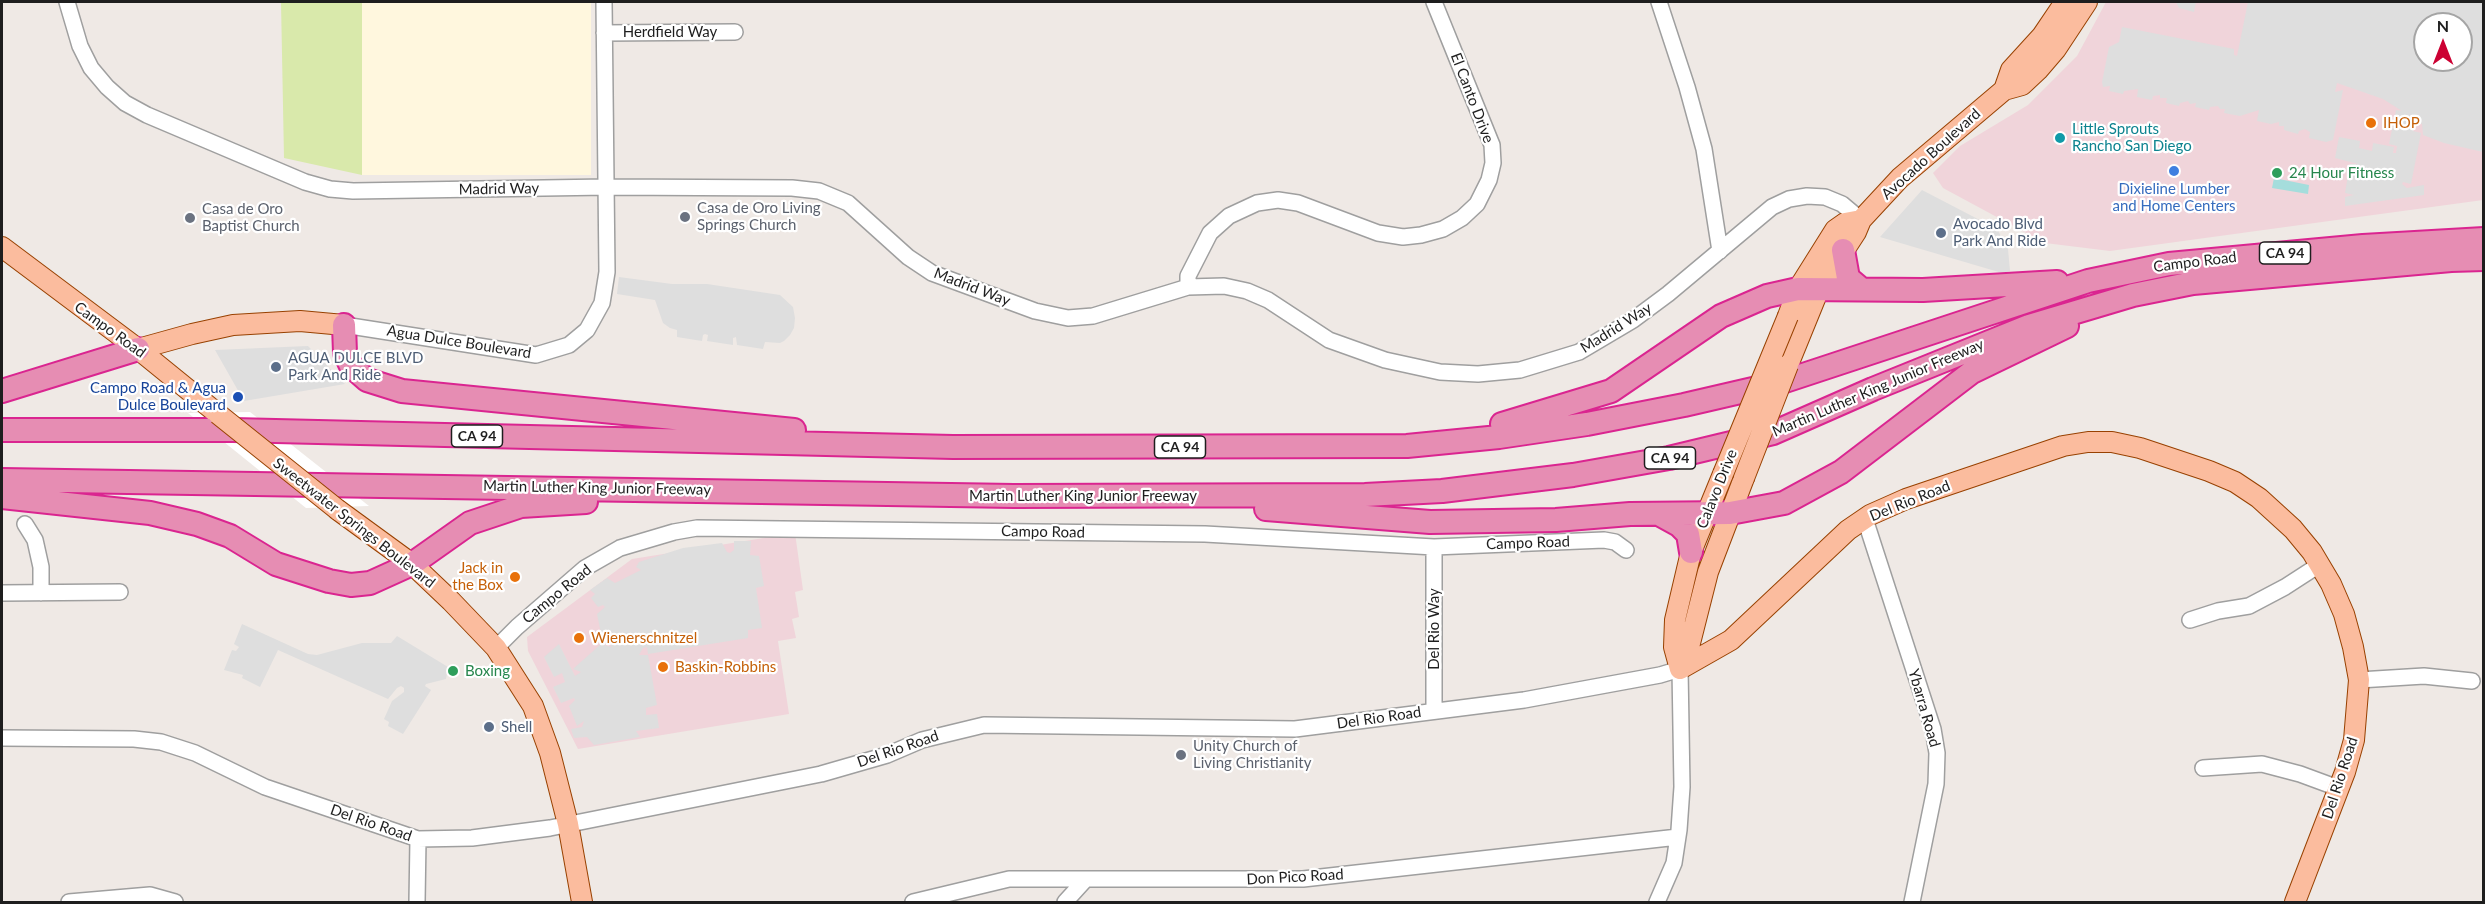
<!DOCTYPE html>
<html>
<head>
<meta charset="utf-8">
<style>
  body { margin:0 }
  #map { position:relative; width:2485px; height:904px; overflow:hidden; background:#efe9e5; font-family:Lato,sans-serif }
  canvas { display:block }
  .frame { position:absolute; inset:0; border:3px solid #1e1e1e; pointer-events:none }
  .north { position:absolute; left:2413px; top:12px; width:60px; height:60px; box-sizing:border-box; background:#fff; border:2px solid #a5a5a5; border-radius:50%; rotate:0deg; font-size:16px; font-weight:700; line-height:24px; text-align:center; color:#1e1e1e }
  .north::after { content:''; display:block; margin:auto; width:21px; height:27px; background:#cc0133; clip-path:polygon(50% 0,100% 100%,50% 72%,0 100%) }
</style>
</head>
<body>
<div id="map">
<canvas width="2485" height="904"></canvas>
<div class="frame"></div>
<div class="north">N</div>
</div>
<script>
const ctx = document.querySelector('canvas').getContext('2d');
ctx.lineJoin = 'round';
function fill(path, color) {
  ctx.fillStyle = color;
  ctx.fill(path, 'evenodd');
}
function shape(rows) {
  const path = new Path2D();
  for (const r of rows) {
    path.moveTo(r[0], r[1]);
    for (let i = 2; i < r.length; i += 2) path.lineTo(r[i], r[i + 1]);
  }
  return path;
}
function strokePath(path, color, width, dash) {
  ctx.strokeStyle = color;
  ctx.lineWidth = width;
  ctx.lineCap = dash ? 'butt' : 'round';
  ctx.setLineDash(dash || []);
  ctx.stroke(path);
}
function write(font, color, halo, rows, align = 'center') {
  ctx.font = font + ' Lato,sans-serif';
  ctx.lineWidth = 4.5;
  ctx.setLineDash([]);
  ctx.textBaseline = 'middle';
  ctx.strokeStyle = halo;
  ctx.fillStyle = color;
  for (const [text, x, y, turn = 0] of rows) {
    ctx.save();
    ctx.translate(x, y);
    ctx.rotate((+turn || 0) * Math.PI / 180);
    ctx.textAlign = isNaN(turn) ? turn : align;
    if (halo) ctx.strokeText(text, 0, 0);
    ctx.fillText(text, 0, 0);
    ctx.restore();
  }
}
fill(shape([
  [2106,2,2483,2,2483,200,2110,251,2045,243,1943,188,1933,173,1960,146,2028,105,2077,56],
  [2425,24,2461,24,2461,60,2425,60],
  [795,533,803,590,795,592,799,617,792,619,796,638,778,641,789,714,578,749,528,651,527,637,632,559]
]), '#f0d4da');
fill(shape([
  [362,2,591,2,591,175,362,175]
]), '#fff7de');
fill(shape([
  [281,2,362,2,362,175,284,158]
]), '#d9e9ab');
fill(shape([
  [2176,2,2196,2,2194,12,2179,8],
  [2248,2,2483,2,2483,152,2444,143,2423,135,2422,124,2416,122,2413,131,2421,133,2411,184,2403,182,2402,184,2407,188,2424,185,2424,195,2345,206,2345,197,2354,195,2345,193,2350,164,2358,164,2335,158,2339,137,2360,141,2359,148,2372,151,2373,143,2394,147,2393,153,2396,153,2397,146,2389,144,2396,110,2402,111,2383,99,2337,83,2335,92,2343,90,2333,140,2326,142,2309,138,2310,132,2305,129,2299,131,2298,134,2284,130,2284,126,2279,126,2279,122,2271,124,2257,121,2259,110,2240,116,2224,113,2225,109,2220,109,2218,106,2210,107,2209,110,2195,107,2196,103,2190,104,2188,101,2180,103,2179,106,2166,103,2167,98,2160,98,2160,95,2153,96,2152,100,2137,97,2138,89,2124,91,2123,94,2109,91,2110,86,2103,87,2102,82,2109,47,2119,42,2122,27,2234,49,2234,55,2237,56],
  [2425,24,2461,24,2461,60,2425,60],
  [1922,190,1997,229,2008,249,2010,271,2002,273,1880,237],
  [619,277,672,284,707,284,780,295,793,307,795,318,794,328,790,335,784,341,780,343,765,342,763,349,737,345,736,337,733,338,733,345,707,341,708,335,705,334,703,335,702,341,677,337,677,330,670,328,663,323,655,300,617,294],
  [308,346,345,384,244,401,215,350],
  [734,541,751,541,750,555,759,556,764,586,756,588,762,628,748,630,748,638,648,654,647,647,643,648,639,655,648,655,657,705,646,708,646,715,657,714,659,728,636,731,640,737,594,745,587,737,574,738,571,729,582,727,584,721,577,726,569,706,575,700,574,698,561,703,553,687,565,682,562,673,554,677,544,657,559,644,575,676,581,672,573,669,601,644,611,647,610,638,603,643,597,614,605,607,603,605,598,607,591,598,595,594,590,590,607,578,615,583,641,570,636,567,639,562,683,548,722,543,727,552,730,553,734,550],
  [242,624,308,654,317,655,362,643,391,643,397,636,448,667,446,679,426,684,425,686,431,690,403,734,388,726,389,722,384,719,392,701,404,692,404,688,401,686,397,688,388,699,278,650,260,687,242,678,243,675,224,670,232,650,236,651,239,647,234,644]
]), '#dedede');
fill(shape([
  [2274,178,2309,185,2308,194,2272,188]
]), '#a5dddc');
fill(shape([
  [250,412,369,506,306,508,188,413]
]), '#fff');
const minor = shape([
  [67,2,80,46,91,68,107,87,125,103,147,115,305,182,330,189,353,191,607,187,792,188,819,191,848,203,908,257,932,273,1035,311,1068,318,1093,316,1188,287,1224,286,1247,291,1268,300,1329,340,1385,360,1440,372,1478,374,1520,370,1579,352,1633,320,1668,294,1772,207,1789,199,1807,196,1825,197,1842,204,1861,220],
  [1659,2,1687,87,1704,149,1720,251],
  [604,33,735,32],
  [1188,287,1188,276,1210,233,1229,216,1257,203,1278,200,1298,203,1378,233,1403,237,1421,235,1443,229,1462,218,1477,204,1489,180,1493,163,1492,145,1434,2],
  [344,325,536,355,569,345,587,330,602,303,607,272,604,2],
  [1865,519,1933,729,1937,753,1936,784,1912,902],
  [25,524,35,540,41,567,41,593],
  [1434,547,1434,711],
  [2,593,120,592],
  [2190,620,2218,611,2249,606,2285,587,2319,565],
  [496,648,517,627,585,568,620,548,674,532,697,528,1205,534,1434,547,1604,540,1615,542,1626,550],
  [2359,680,2424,676,2472,681],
  [2,738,134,739,161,742,195,753,265,787,418,839,472,838,550,828,821,774,887,755,922,740,984,725,1295,729,1524,700,1660,675,1680,669,1682,787,1679,830,1674,863,1657,902],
  [2203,768,2262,764,2300,774,2338,788],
  [69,902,150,895,175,902],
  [417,902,418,839],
  [913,902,1009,879,1303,879,1678,837],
  [1065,902,1086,879]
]);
const major = shape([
  [2004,90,2011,70,2042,36,2065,2],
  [2,247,138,349,218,414],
  [1788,316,1798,289,1835,230,1845,223,1861,220],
  [138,349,192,334,233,325,300,321,344,325],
  [1788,365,1819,289,1856,232,1861,220,1900,178,2004,90,2022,85,2038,70,2056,49,2087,2],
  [338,510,412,564,451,601,496,648,533,706,550,753,568,824,582,902],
  [1680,669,1731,640,1848,530,1870,515,1906,499,2063,446,2088,442,2112,442,2140,448,2209,471,2235,482,2259,498,2293,529,2312,552,2331,584,2344,614,2353,647,2359,680,2354,740,2345,772,2295,902],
  [1680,669,1674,647,1675,620,1691,552,1723,474],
  [1680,669,1689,647,1708,572,1744,478]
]);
const highway = shape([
  [1843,250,1848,278,1861,289],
  [344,325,345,353,351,366,367,380,402,391,794,430],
  [2,391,138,349],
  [1502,424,1611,391,1721,316,1767,296,1798,289,1923,290,2057,282],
  [2,430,233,430,953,447,1407,446,1499,437,1587,424,1684,405,1779,383,2088,281,2169,264,2363,246,2484,239],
  [2,480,1014,496,1365,495,1442,491,1573,475,1669,458,1773,433,1873,389,2029,326,2133,295,2193,283,2451,260,2484,259],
  [2,497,150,513,197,524,230,536,276,564,329,581,351,585,370,583,412,564,470,523,521,506,586,502],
  [1266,509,1430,522,1556,520,1630,514,1730,513,1784,503,1841,472,1972,372,2067,326],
  [1659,514,1679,525,1688,534,1691,552]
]);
strokePath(minor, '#9f9f9f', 18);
strokePath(major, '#984101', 22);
strokePath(highway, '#da2590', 26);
strokePath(minor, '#fff', 15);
strokePath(major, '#fbbc9e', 20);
strokePath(highway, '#e68db3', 22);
const majorBridge = shape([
  [218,414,338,510],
  [1723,474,1788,316],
  [1744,478,1788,365]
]);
strokePath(majorBridge, '#984101', 22, []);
strokePath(majorBridge, '#fbbc9e', 20);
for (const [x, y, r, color] of [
  [2371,123,6,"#e8710a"],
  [2060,138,6,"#0f9aa8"],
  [2174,171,6,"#3f7fe0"],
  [2277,173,6,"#2e9e5b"],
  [685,217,6,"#6b7280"],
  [190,218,6,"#6b7280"],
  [1941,233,6,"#5c6f8a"],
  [276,367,6,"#5c6f8a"],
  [238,397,6,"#1a4fb4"],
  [515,577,6,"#e8710a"],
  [579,638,6,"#e8710a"],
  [663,667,6,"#e8710a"],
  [453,671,6,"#2e9e5b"],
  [489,727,6,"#5c6f8a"],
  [1181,755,6,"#6b7280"]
]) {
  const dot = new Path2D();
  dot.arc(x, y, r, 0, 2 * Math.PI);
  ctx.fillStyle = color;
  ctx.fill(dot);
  strokePath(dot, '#fff', 2);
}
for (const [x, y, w] of [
  [2285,253,51],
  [477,436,51],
  [1180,447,51],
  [1670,458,51]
]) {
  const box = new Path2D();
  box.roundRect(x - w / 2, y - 11, w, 22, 4.5);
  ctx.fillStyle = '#fff';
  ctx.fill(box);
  strokePath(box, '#1e1e1e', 1.5);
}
write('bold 14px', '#1e1e1e', null, [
  ["CA 94",2285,253],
  ["CA 94",477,436],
  ["CA 94",1180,447],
  ["CA 94",1670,458]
]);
write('15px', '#1e1e1e', '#fff', [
  ["Herdfield Way",670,32],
  ["El Canto Drive",1472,98,69],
  ["Avocado Boulevard",1931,154,-42],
  ["Madrid Way",499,189,-1],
  ["Campo Road",2195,262,-7],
  ["Madrid Way",972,287,21],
  ["Madrid Way",1616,328,-32],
  ["Campo Road",110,330,36],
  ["Agua Dulce Boulevard",459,342,9],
  ["Martin Luther King Junior Freeway",1878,388,-23],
  ["Martin Luther King Junior Freeway",597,488,1],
  ["Calavo Drive",1717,489,-68],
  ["Martin Luther King Junior Freeway",1083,496],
  ["Del Rio Road",1910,501,-22],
  ["Sweetwater Springs Boulevard",354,523,38],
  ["Campo Road",1043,532,1],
  ["Campo Road",1528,543,-2],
  ["Campo Road",557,594,-39],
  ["Del Rio Way",1434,629,-90],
  ["Ybarra Road",1924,708,74],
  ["Del Rio Road",1379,718,-8],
  ["Del Rio Road",898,749,-19],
  ["Del Rio Road",2340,778,-72],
  ["Del Rio Road",371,823,19],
  ["Don Pico Road",1295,877,-3]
]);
write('15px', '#c56008', '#fff', [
  ["IHOP",2383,123],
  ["Jack in",503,568,"right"],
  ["the Box",503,585,"right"],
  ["Wienerschnitzel",591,638],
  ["Baskin-Robbins",675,667]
], 'left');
write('15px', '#0d838f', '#fff', [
  ["Little Sprouts",2072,129],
  ["Rancho San Diego",2072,146]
], 'left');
write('15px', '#27864d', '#fff', [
  ["24 Hour Fitness",2289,173],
  ["Boxing",465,671]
], 'left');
write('15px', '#366cbe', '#fff', [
  ["Dixieline Lumber",2174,189],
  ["and Home Centers",2174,206]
]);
write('15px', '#5b616d', '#fff', [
  ["Casa de Oro Living",697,208],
  ["Springs Church",697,225],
  ["Casa de Oro",202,209],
  ["Baptist Church",202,226],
  ["Unity Church of",1193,746],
  ["Living Christianity",1193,763]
], 'left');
write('15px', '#4e5e75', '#fff', [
  ["Avocado Blvd",1953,224],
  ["Park And Ride",1953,241],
  ["AGUA DULCE BLVD",288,358],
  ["Park And Ride",288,375],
  ["Shell",501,727]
], 'left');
write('15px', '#164399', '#fff', [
  ["Campo Road & Agua",226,388],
  ["Dulce Boulevard",226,405]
], 'right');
</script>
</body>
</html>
